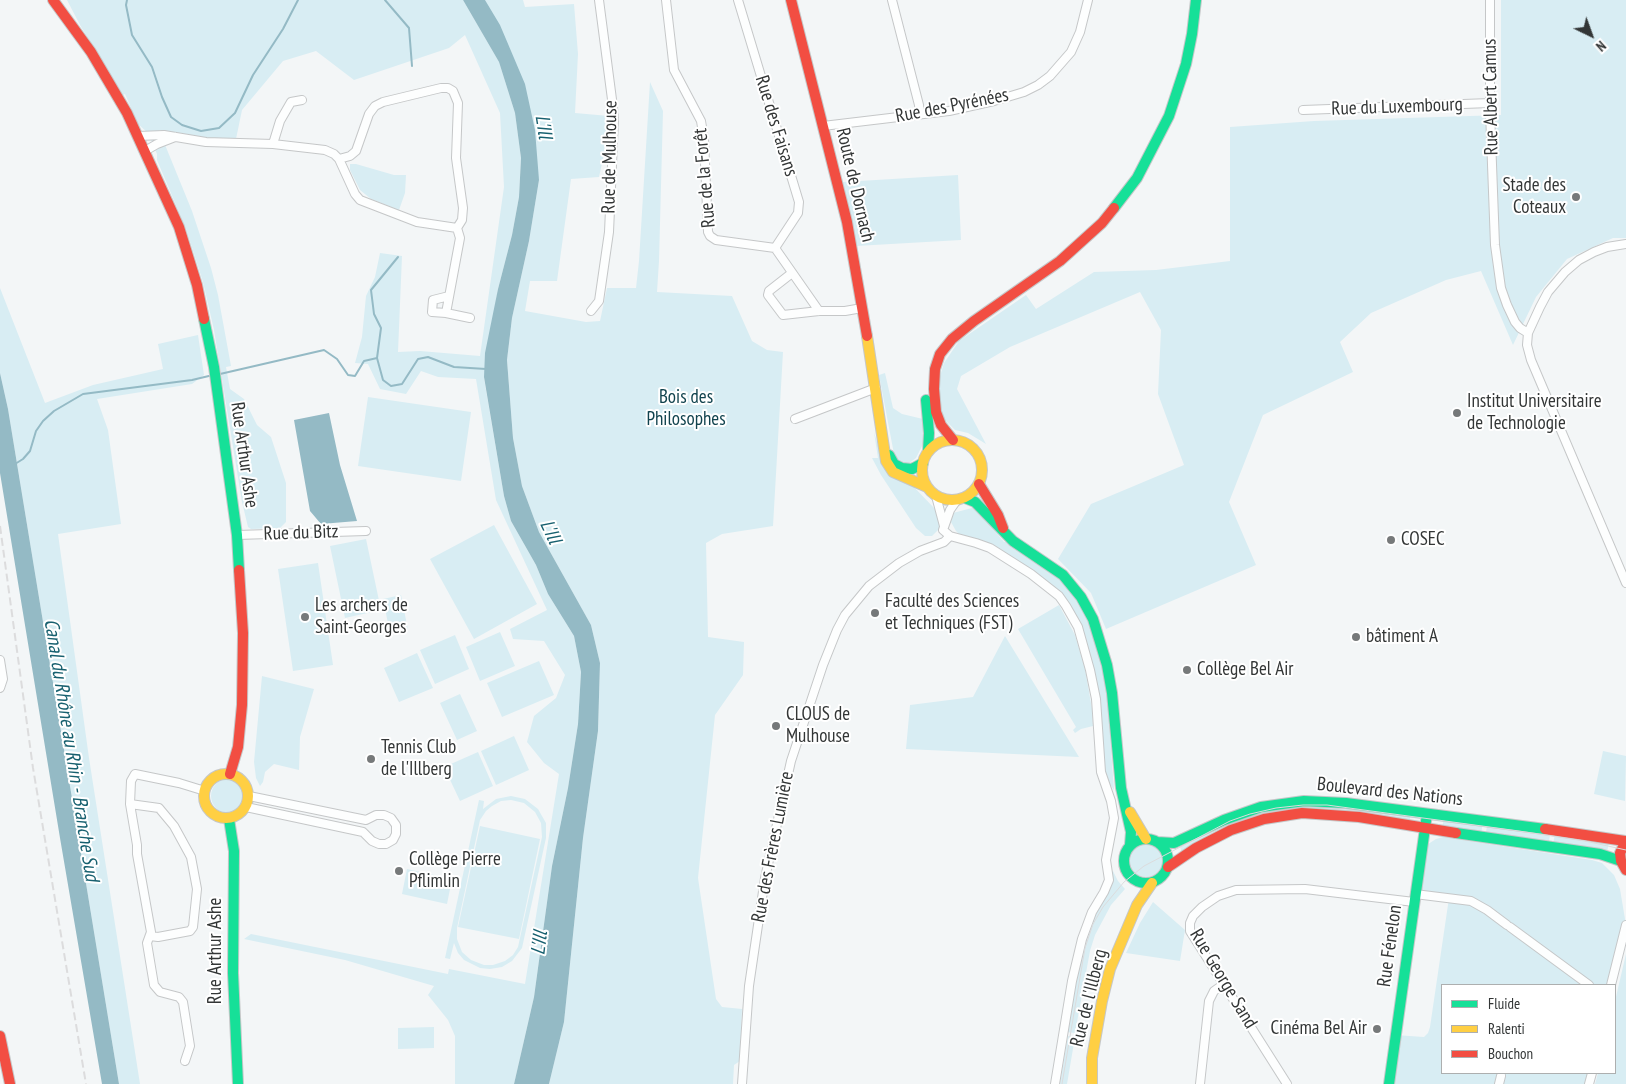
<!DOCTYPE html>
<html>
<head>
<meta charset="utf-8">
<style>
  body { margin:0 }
  #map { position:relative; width:1626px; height:1084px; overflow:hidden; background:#f3f6f7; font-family:"PT Sans Narrow",sans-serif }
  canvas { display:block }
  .legend { position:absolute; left:1441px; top:984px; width:175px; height:90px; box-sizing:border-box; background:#fff; border:1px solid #adafaf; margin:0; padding:6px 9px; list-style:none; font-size:15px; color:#333636 }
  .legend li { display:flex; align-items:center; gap:10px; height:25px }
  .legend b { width:25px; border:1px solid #adafaf }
  .north { position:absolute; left:1566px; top:10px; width:50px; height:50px; -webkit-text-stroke:4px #fff; paint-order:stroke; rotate:138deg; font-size:14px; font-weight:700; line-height:20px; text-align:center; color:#333636 }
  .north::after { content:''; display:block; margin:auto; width:18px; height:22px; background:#333636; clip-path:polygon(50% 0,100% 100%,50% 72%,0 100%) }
</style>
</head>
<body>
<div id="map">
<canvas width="1626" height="1084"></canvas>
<ul class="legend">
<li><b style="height:6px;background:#16e098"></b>Fluide</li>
<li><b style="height:6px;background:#ffcf43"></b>Ralenti</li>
<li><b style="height:6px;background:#f24e42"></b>Bouchon</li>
</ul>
<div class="north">N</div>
</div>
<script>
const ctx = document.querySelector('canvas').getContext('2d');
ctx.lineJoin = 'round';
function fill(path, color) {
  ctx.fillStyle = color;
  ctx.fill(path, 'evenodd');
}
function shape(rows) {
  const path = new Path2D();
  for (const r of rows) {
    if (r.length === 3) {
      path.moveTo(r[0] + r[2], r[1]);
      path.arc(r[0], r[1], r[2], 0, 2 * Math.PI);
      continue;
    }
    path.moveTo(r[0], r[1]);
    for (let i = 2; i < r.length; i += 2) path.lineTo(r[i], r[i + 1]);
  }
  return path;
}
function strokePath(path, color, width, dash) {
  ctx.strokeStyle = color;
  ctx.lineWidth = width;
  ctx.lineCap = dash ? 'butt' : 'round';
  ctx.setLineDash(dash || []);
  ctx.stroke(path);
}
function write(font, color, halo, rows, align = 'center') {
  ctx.font = font + ' "PT Sans Narrow",sans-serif';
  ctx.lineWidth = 4;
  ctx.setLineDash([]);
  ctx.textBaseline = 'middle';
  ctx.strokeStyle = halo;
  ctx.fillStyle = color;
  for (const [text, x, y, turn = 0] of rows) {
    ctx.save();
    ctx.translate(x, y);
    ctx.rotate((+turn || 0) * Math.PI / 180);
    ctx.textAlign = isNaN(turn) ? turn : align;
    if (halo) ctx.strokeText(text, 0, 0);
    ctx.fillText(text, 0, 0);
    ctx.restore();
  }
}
fill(shape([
  [67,0,463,0,499,62,515,113,521,158,519,197,512,235,498,289,484,378,504,496,511,521,536,565,548,594,574,636,581,672,578,724,568,788,552,866,534,997,514,1084,455,1084,455,1036,448,1020,428,995,434,986,345,960,244,939,251,934,448,974,449,969,525,984,559,774,544,763,527,742,534,716,556,698,565,675,544,641,513,639,510,629,547,610,496,500,476,379,438,377,421,371,406,394,380,389,368,364,355,363,362,337,366,296,375,277,380,253,402,256,398,352,420,351,480,356,504,187,500,113,465,35,449,48,354,80,316,51,283,61,242,110,236,139,190,137,159,130,192,211,211,268,218,295,231,366,226,367,230,389,244,399,257,425,271,437,286,483,286,522,280,528,251,529,248,527,242,502,214,330,203,282,186,229,157,160,157,154,148,133,138,124,125,94,123,95,80,25],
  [485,0,523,0,525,7,574,4,578,54,575,113,609,116,608,136,599,177,571,179,557,281,530,281,525,311,586,322,600,321,607,288,636,288,639,261,650,82,663,111,659,261,657,292,732,296,752,341,767,350,783,352,773,526,722,534,706,543,708,637,744,642,743,675,715,715,698,878,716,999,722,1007,742,1009,740,1061,734,1065,733,1084,549,1084,564,1022,583,838,598,731,600,663,591,625,539,532,522,486,513,438,507,360,512,318,529,241,539,180],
  [1501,0,1626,0,1626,238,1613,238,1567,259,1536,297,1513,345,1481,271,1446,280,1371,313,1340,342,1353,372,1263,415,1229,502,1256,565,1106,629,1091,593,1058,559,1091,504,1184,465,1158,394,1161,330,1140,292,1010,347,961,376,957,389,986,444,968,433,955,430,945,420,940,411,938,383,944,363,959,341,1026,295,1036,309,1094,272,1156,270,1230,261,1230,127,1314,121,1501,115],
  [350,164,356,164,394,175,406,175,405,193,399,210,371,199,360,190,350,170],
  [958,175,961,240,856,246,843,182],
  [0,288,45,403,93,385,163,369,158,344,198,335,204,375,192,384,97,399,108,430,121,524,58,534,89,758,140,1084,119,1084,8,409,0,373],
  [885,373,893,408,902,414,923,419,923,444,916,458,908,464,899,463,894,454,879,375],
  [368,397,471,412,461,481,358,466],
  [874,432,883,463,911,484,936,510,939,524,939,529,932,536,925,536,916,528,881,475,872,458,878,458],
  [972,508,980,513,1004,542,1006,542,1041,564,1065,584,1086,614,1106,679,1114,790,1105,777,1099,699,1087,646,1058,591,1052,585,1026,567,961,536,956,531,951,522,953,513],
  [494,525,537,604,474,639,430,559],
  [366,539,381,610,345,618,330,546],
  [318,563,333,665,293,671,278,569],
  [401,595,408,630,390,633,383,599],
  [1059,605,1075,635,1085,669,1092,709,1093,726,1081,729,1075,733,1073,730,1076,727,1018,629],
  [500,632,515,666,480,681,466,647],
  [455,635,469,669,435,684,420,650],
  [1005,636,1079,757,906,749,910,705,973,697],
  [417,653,433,688,399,702,384,668],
  [539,661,554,695,502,717,487,683],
  [262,676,314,689,300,737,299,770,274,764,265,772,263,782,260,786,256,778,254,762],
  [460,694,477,731,457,740,440,703],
  [514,736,529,770,496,785,481,751],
  [1603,751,1626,756,1625,801,1594,794],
  [478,752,493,786,460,801,444,767],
  [228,796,17],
  [511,796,525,799,538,809,546,823,546,838,522,948,512,961,502,967,490,969,480,968,464,960,458,953,454,943,450,959,445,958,479,800,484,801,483,809,496,799],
  [511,800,524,803,535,812,541,823,542,837,518,947,513,955,505,961,493,965,484,965,471,960,462,952,457,939,457,928,480,820,486,811,492,806,501,801],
  [1302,803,1411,813,1409,824,1298,811,1182,853,1179,843,1245,813],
  [1444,818,1483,822,1481,834,1442,828],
  [480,826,540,839,519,939,458,927],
  [1487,826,1550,835,1549,841,1486,832],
  [1555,833,1609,842,1607,853,1553,845],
  [1443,837,1592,860,1602,863,1614,875,1620,889,1626,925,1611,985,1442,985,1442,1073,1591,1073,1589,1084,1389,1084,1395,1035,1424,1037,1428,1033,1430,1027,1449,898,1415,894,1422,848,1436,839],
  [1146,860,17],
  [407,869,452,879,447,904,402,894],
  [1113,871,1118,881,1125,889,1111,905,1095,935,1090,951,1075,1033,1066,1032,1082,948,1087,931,1099,905,1109,891,1111,872],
  [1153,902,1185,930,1180,961,1126,953,1140,923],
  [1626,954,1626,1084,1595,1084,1598,1073,1615,1073,1615,1001],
  [434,1027,434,1048,398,1049,398,1028],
  [1068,1036,1075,1037,1067,1084,1060,1084]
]), '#d8edf3');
fill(shape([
  [463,0,485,0,500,25,525,84,535,130,539,180,529,241,512,318,507,360,513,438,522,486,539,532,591,625,600,663,598,731,583,838,564,1022,549,1084,514,1084,534,997,552,866,568,788,578,724,581,672,574,636,548,594,536,565,511,521,504,496,484,377,485,353,498,289,512,235,519,197,521,158,515,113,499,62],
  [0,373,8,409,119,1084,102,1084,60,838,0,473],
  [329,413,340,465,357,521,321,524,310,511,294,420]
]), '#94bac5');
strokePath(shape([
  [127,0,126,5,132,35,152,67,162,97,171,117,182,125,201,131,219,128,235,113,253,75,283,29,298,0],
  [385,0,409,28,412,66],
  [398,257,371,290,374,314,381,328,377,358,383,380,391,386,402,384,418,359,428,357,454,367,486,369],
  [220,374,324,350,337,359,348,375,355,376,364,361,377,358],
  [15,464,23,459,30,451,36,431,43,421,54,411,83,394,192,380,213,375]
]), '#94bac5', 2);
const street = shape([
  [666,0,674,70,701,121,704,139,708,232,710,236,716,240,775,248],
  [738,0,799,202,798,213,775,248],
  [892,0,919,105,920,114],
  [1490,0,1490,111,1495,245,1501,288,1507,305,1515,322,1520,328,1528,333],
  [1303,110,1490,103],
  [823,126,949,111,994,101,1024,92,1038,85,1050,76,1071,52,1080,32,1088,0],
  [138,136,164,135,206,142,273,144,325,150,334,154,339,159,350,156,356,151,369,114,375,106,383,102,441,88,448,88,453,91,458,103,456,158,463,208,462,220,457,228,460,238,446,313,432,312,433,300,449,296],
  [273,144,280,121,291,102,302,100],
  [145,151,157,144,175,137],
  [339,159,355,194,360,200,417,222,457,228],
  [1626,244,1607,247,1594,252,1579,260,1565,272,1548,292,1540,307,1528,333,1527,345,1531,360,1626,583],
  [775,248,819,311],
  [792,273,769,291,768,295,783,315,819,311,845,311,862,308],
  [591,311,599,301,609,232,614,120,613,107,599,0],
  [446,313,470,318],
  [795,419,876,388],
  [936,496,944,526],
  [237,535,366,531],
  [950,536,976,543,990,548,1031,574,1059,596,1066,606,1078,627,1090,670,1096,699,1101,772,1111,801,1114,818,1106,860,1109,880,1104,892,1092,912,1082,939,1072,981,1055,1084],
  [0,660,3,679,0,688],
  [130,804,159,808,174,826,191,857,197,889,193,927,190,931,158,937,150,936],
  [246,807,363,832,372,841,379,844,386,844,393,840,396,834,396,825,391,818,384,815,376,815,366,820,249,796],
  [1415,894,1471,901,1487,910,1507,925],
  [1510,927,1589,985],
  [1611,985,1626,925],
  [185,1061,190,1046,183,1002,179,997,160,992,154,985,147,943,151,932,137,854,137,845,130,804,131,781,135,774,179,783,205,791],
  [742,1084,749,986,765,878,791,761,823,665,837,630,845,615,869,586,899,563,920,551,944,542,950,536,943,530,950,510,957,500],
  [1200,1084,1209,1001,1214,991,1224,984],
  [1287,1084,1190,931,1190,923,1193,916,1202,907,1218,896,1236,890,1305,889,1414,902],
  [1499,1084,1501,1076],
  [1589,1084,1592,1073]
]);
const fast = shape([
  [1114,208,1137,178,1169,116,1186,64,1192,34,1196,0],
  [204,319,214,367,237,535,239,570],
  [926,400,929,433,928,451],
  [889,455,894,464,902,468,912,469,923,463],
  [965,498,975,502,1013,541,1063,575,1081,597,1093,619,1107,665,1112,693,1121,788,1131,832,1130,845],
  [229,819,234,851,233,973,238,1084],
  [1456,833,1600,854,1621,861],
  [1146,861,22],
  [1157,842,1174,843,1224,820,1261,807,1304,801,1346,803,1545,829],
  [1389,1084,1427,814]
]);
const slow = shape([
  [867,336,886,461,893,472,927,487],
  [952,470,30],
  [226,796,22],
  [1130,812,1146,839],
  [1092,1084,1092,1058,1102,1001,1110,969,1137,905,1152,883]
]);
const jam = shape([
  [53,0,91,52,127,113,179,227,197,285,204,319],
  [791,0,847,222,867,336],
  [953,440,941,425,936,412,934,389,935,369,940,354,952,339,974,321,1060,261,1102,223,1114,208],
  [979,484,998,515,1003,528],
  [230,774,238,747,242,705,243,633,239,570],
  [1545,829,1625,841],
  [1626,841,1620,853,1621,861,1626,870],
  [1168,867,1196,848,1231,830,1264,819,1302,813,1359,817,1456,833],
  [0,1036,10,1084]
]);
strokePath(street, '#c5c7c8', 10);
strokePath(fast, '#c5c7c8', 12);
strokePath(slow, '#c5c7c8', 12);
strokePath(jam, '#c5c7c8', 12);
strokePath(street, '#fdfefe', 8);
strokePath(fast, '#16e098', 10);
strokePath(slow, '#ffcf43', 10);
strokePath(jam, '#f24e42', 10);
strokePath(shape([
  [1062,1084,1085,948,1093,924,1103,907,1124,882,1144,866,1230,821,1250,814,1276,808,1303,805,1327,805,1519,831,1585,841,1626,850]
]), '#dcdcdd', 1);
strokePath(shape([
  [0,526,33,768,86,1084]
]), '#dcdcdd', 2, [8, 4]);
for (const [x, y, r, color] of [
  [1576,197,5,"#76797a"],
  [1457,413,5,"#76797a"],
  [1391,540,5,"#76797a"],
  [875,613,5,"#76797a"],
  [305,617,5,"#76797a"],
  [1356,637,5,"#76797a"],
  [1187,670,5,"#76797a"],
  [776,726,5,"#76797a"],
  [371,759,5,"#76797a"],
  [399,871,5,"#76797a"],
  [1377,1029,5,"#76797a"]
]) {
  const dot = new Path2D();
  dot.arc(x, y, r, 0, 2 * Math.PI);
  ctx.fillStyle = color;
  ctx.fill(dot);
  strokePath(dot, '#fff', 2);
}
write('19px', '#333636', '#fff', [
  ["Rue Albert Camus",1491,97,-91],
  ["Rue des Pyrénées",952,106,-11],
  ["Rue du Luxembourg",1397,107,-2],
  ["Rue des Faisans",776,126,73],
  ["Rue de Mulhouse",610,157,-89],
  ["Rue de la Forêt",705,178,-95],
  ["Route de Dornach",855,185,77],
  ["Rue Arthur Ashe",244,455,82],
  ["Rue du Bitz",301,533,-2],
  ["Boulevard des Nations",1390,792,6],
  ["Rue des Frères Lumière",773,847,-79],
  ["Rue Fénelon",1390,946,-82],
  ["Rue Arthur Ashe",216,951,-90],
  ["Rue George Sand",1223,979,59],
  ["Rue de l'Illberg",1089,998,-76]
]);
write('19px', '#333636', '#fff', [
  ["Stade des",1566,186,"right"],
  ["Coteaux",1566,208,"right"],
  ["Institut Universitaire",1467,402],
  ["de Technologie",1467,424],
  ["COSEC",1401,540],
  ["Faculté des Sciences",885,602],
  ["et Techniques (FST)",885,624],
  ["Les archers de",315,606],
  ["Saint-Georges",315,628],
  ["bâtiment A",1366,637],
  ["Collège Bel Air",1197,670],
  ["CLOUS de",786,715],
  ["Mulhouse",786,737],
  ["Tennis Club",381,748],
  ["de l'Illberg",381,770],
  ["Collège Pierre",409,860],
  ["Pflimlin",409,882],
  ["Cinéma Bel Air",1367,1029,"right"]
], 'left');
write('19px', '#11434e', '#fff', [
  ["Bois des",686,398],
  ["Philosophes",686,420]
]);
write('italic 20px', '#17606f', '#fff', [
  ["L'Ill",543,127,81],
  ["L'Ill",550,532,65],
  ["Canal du Rhône au Rhin - Branche Sud",71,750,81],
  ["L'Ill",540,943,-83]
]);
</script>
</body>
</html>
